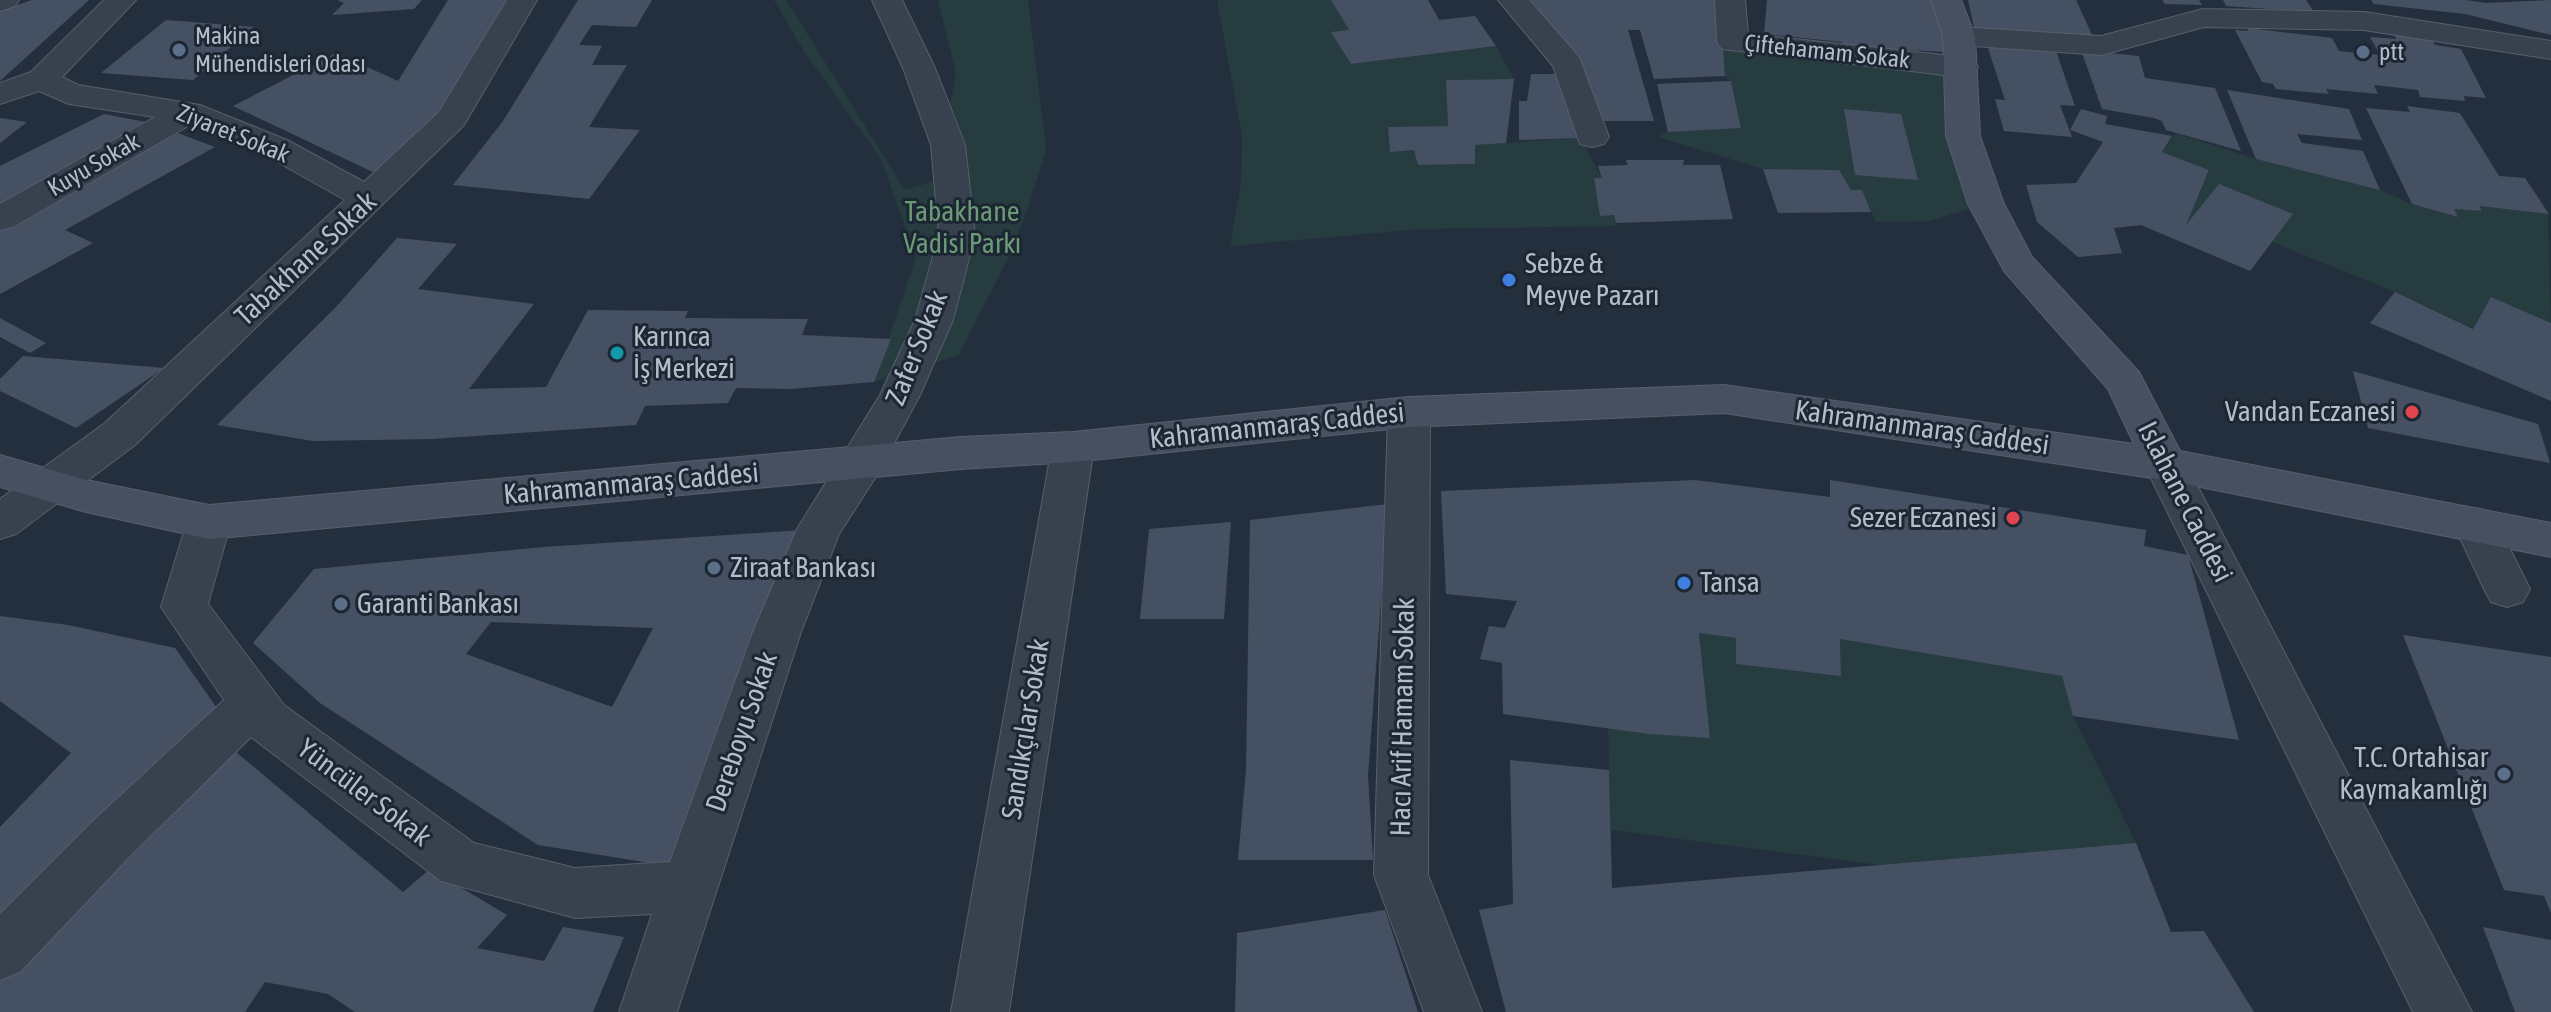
<!DOCTYPE html>
<html>
<head>
<meta charset="utf-8">
<style>
  body { margin:0 }
  canvas { display:block; background:#242f3e }
</style>
</head>
<body>
<canvas width="2551" height="1012"></canvas>
<script>
const ctx = document.querySelector('canvas').getContext('2d');
ctx.lineJoin = 'round';
function fill(path, color) {
  ctx.fillStyle = color;
  ctx.fill(path, 'evenodd');
}
function shape(rows) {
  const path = new Path2D();
  for (const r of rows) {
    path.moveTo(r[0], r[1]);
    for (let i = 2; i < r.length; i += 2) path.lineTo(r[i], r[i + 1]);
  }
  return path;
}
function strokePath(path, color, width, dash) {
  ctx.strokeStyle = color;
  ctx.lineWidth = width;
  ctx.lineCap = dash ? 'butt' : 'round';
  ctx.setLineDash(dash || []);
  ctx.stroke(path);
}
function write(font, color, halo, rows, align = 'center') {
  ctx.font = font + ' "Asap Condensed",sans-serif';
  ctx.lineWidth = 6;
  ctx.setLineDash([]);
  ctx.textBaseline = 'middle';
  ctx.strokeStyle = halo;
  ctx.fillStyle = color;
  for (const [text, x, y, turn = 0] of rows) {
    ctx.save();
    ctx.translate(x, y);
    ctx.rotate((+turn || 0) * Math.PI / 180);
    ctx.textAlign = isNaN(turn) ? turn : align;
    if (halo) ctx.strokeText(text, 0, 0);
    ctx.fillText(text, 0, 0);
    ctx.restore();
  }
}
fill(shape([
  [774,0,786,0,905,190,935,181,956,73,938,0,1028,0,1046,149,1028,208,1007,260,959,355,874,382,916,257,881,159,804,51],
  [1217,0,1331,0,1349,30,1351,64,1496,46,1514,79,1446,80,1448,126,1389,127,1390,151,1414,150,1419,165,1475,164,1475,145,1580,138,1602,178,1594,178,1600,215,1614,215,1617,226,1421,229,1230,246,1241,183,1242,136],
  [1723,43,1953,69,1986,204,1930,221,1876,222,1862,191,1851,190,1839,170,1763,169,1658,137,1668,132,1741,128,1731,82,1725,76],
  [2176,133,2256,159,2380,190,2412,204,2457,217,2454,209,2481,211,2479,206,2548,214,2551,323,2491,297,2473,328,2395,292,2272,242,2292,215,2219,185,2186,225,2209,170,2162,152],
  [1699,633,1736,638,1841,675,1840,639,2062,676,2073,716,2136,843,1880,865,1611,830,1608,727,1710,738]
]), '#263c3f');
fill(shape([
  [32,0,89,0,0,81,0,11],
  [337,0,422,0,414,9,332,15,344,3],
  [448,0,517,0,450,106,375,173,233,106,336,53,398,81],
  [578,0,652,0,636,27,592,25,579,45,602,46,592,65,627,65,589,127,640,130,589,199,453,185,503,121],
  [1331,0,1428,0,1439,20,1475,16,1496,46,1351,64,1331,32,1349,30],
  [1530,0,1715,0,1722,33,1725,76,1654,79,1640,30,1628,30,1654,121,1600,121,1580,66],
  [1767,0,1934,0,1947,52,1843,47,1842,42,1764,34],
  [1968,0,2076,0,2094,39,1975,32],
  [2162,0,2199,0,2202,5,2165,4],
  [2223,0,2306,0,2314,12,2226,6],
  [2371,0,2466,0,2485,3,2551,0,2551,35,2465,14,2374,4],
  [166,20,254,27,193,80,101,73],
  [2247,28,2332,38,2339,51,2380,55,2370,37,2396,39,2395,35,2432,40,2435,45,2461,49,2486,98,2464,96,2465,101,2420,97,2418,90,2374,85,2378,94,2326,89,2329,94,2276,89,2273,84,2262,82,2235,30,2249,31],
  [1987,45,2056,51,2075,106,2060,105,2072,137,2004,131,1995,99,2005,100],
  [2081,50,2139,56,2145,78,2215,88,2241,151,2166,130,2162,121,2154,118,2102,109],
  [1531,74,1561,74,1580,138,1519,140,1519,101,1527,101],
  [1514,79,1506,143,1475,145,1475,164,1418,165,1414,150,1390,152,1388,127,1448,126,1446,80],
  [1731,81,1741,128,1668,132,1657,84],
  [2227,90,2349,109,2362,140,2297,134,2302,143,2363,151,2380,190,2256,159],
  [2407,106,2460,113,2499,176,2525,178,2549,214,2479,206,2482,211,2454,209,2458,217,2412,204,2366,108,2410,112],
  [1844,109,1901,114,1918,180,1855,175],
  [2081,109,2107,116,2105,124,2172,136,2162,152,2209,170,2186,225,2219,184,2293,214,2250,271,2141,225,2114,228,2122,253,2078,257,2037,222,2026,185,2076,183,2103,142,2070,130],
  [104,114,151,123,0,208,0,166],
  [0,118,27,122,0,143],
  [175,132,215,147,65,230,93,243,0,294,0,230],
  [1626,160,1684,160,1683,165,1720,165,1733,219,1616,223,1614,215,1600,216,1594,178,1602,178,1598,166,1628,165],
  [1763,169,1839,170,1851,190,1862,190,1871,212,1778,213],
  [397,238,457,244,418,289,534,304,469,389,546,387,588,310,688,311,685,318,808,319,802,335,891,339,874,382,790,389,736,388,728,403,645,406,636,425,432,439,313,441,217,425,336,307],
  [2395,292,2473,329,2491,297,2551,323,2551,401,2370,323],
  [0,318,46,343,30,353,0,337],
  [23,356,164,368,76,428,0,391,0,379],
  [2353,371,2538,424,2550,463,2368,428],
  [1695,480,1830,497,1830,480,2146,530,2144,546,2188,555,2239,740,2073,716,2062,676,1840,639,1841,676,1736,664,1736,638,1699,633,1710,738,1649,734,1503,714,1502,663,1480,659,1489,626,1505,628,1517,601,1446,594,1441,491],
  [1388,504,1368,776,1373,860,1238,860,1246,770,1250,520],
  [1231,522,1224,619,1140,619,1149,529],
  [804,530,669,866,538,845,320,703,253,643,314,569,544,547],
  [491,622,653,628,612,707,466,654],
  [0,616,68,625,175,648,221,714,0,941,0,827,71,753,0,701],
  [2403,635,2551,657,2551,913,2544,896,2504,890],
  [230,747,403,892,430,869,507,915,477,948,544,961,563,927,624,937,593,1012,355,1012,328,994,265,982,245,1012,0,1012,0,973],
  [1510,760,1609,770,1612,888,2136,843,2171,932,2204,931,2254,1012,1506,1012,1479,910,1513,904],
  [1385,910,1418,1012,1235,1012,1237,933],
  [2483,927,2551,940,2551,1012,2515,1012]
]), '#455162');
const street = shape([
  [0,0,19,0,15,6,0,11,0,0],
  [104,0,136,0,62,77,78,85,200,105,287,140,364,182,439,112,507,0,537,0,464,125,135,445,16,534,0,539,0,499,105,423,345,200,263,154,190,125,13,227,0,230,0,204,155,117,69,104,39,91,0,104,0,83,31,72,104,0],
  [872,0,902,0,935,68,965,145,975,235,953,320,920,395,877,475,839,534,801,632,677,1012,619,1012,652,914,575,918,441,881,251,737,130,856,20,972,0,980,0,914,92,822,224,700,161,607,187,522,193,510,209,505,225,510,231,522,208,604,284,705,474,843,575,868,670,862,753,632,797,529,880,395,915,320,939,235,931,145,903,68,872,0],
  [1498,0,1529,0,1579,57,1609,137,1604,144,1592,147,1580,144,1553,66,1498,0],
  [1715,0,1745,0,1748,34,1962,57,1973,60,1978,67,1973,74,1962,77,1722,49,1717,42,1715,0],
  [2203,9,2364,12,2551,41,2551,59,2364,30,2204,27,2102,55,1959,45,1948,43,1943,36,1948,29,1959,27,2101,36,2203,9],
  [1409,397,1424,402,1430,412,1428,875,1482,1012,1424,1012,1374,875,1388,412,1394,402,1409,397],
  [1073,432,1088,436,1094,447,1009,1012,951,1012,1052,447,1058,436,1073,432],
  [2165,448,2180,453,2186,464,2472,1012,2413,1012,2144,464,2150,453,2165,448],
  [2476,508,2492,513,2530,589,2523,602,2507,607,2491,602,2484,589,2454,525,2460,513,2476,508]
]);
const secondary = shape([
  [1931,0,1961,0,1975,36,1980,136,2004,204,2032,257,2139,372,2180,451,2551,523,2551,557,2165,480,1724,413,1409,427,1073,462,961,469,209,539,86,512,0,487,0,455,86,480,209,505,961,437,1073,432,1409,397,1724,385,2134,444,2108,389,2004,271,1968,204,1946,136,1943,36,1931,0]
]);
strokePath(street, '#565f6c', 2);
strokePath(secondary, '#565f6c', 2);
fill(street, '#38414e');
fill(secondary, '#465061');
for (const [x, y, r, color] of [
  [179,50,8,"#5c6f8a"],
  [2363,52,8,"#5c6f8a"],
  [1509,280,8,"#3f7fe0"],
  [617,353,8,"#0f9aa8"],
  [2412,412,8,"#e0444e"],
  [2013,518,8,"#e0444e"],
  [714,568,8,"#5c6f8a"],
  [1684,583,8,"#3f7fe0"],
  [341,604,8,"#5c6f8a"],
  [2504,774,8,"#5c6f8a"]
]) {
  const dot = new Path2D();
  dot.arc(x, y, r, 0, 2 * Math.PI);
  ctx.fillStyle = color;
  ctx.fill(dot);
  strokePath(dot, '#1d2633', 3);
}
write('24px', '#b4bcc9', '#1d2633', [
  ["Makina",195,36],
  ["Mühendisleri Odası",195,64],
  ["ptt",2379,52]
], 'left');
write('24px', '#b4bcc9', '#1d2633', [
  ["Çiftehamam Sokak",1827,52,6],
  ["Ziyaret Sokak",233,134,22],
  ["Kuyu Sokak",94,165,-30]
]);
write('28px', '#6b9a76', '#1d2633', [
  ["Tabakhane",962,212],
  ["Vadisi Parkı",962,244]
]);
write('28px', '#b4bcc9', '#1d2633', [
  ["Tabakhane Sokak",306,259,-43],
  ["Zafer Sokak",917,348,-68],
  ["Kahramanmaraş Caddesi",1277,426,-6],
  ["Kahramanmaraş Caddesi",1922,428,8],
  ["Kahramanmaraş Caddesi",631,484,-5],
  ["Islahane Caddesi",2185,502,63],
  ["Hacı Arif Hamam Sokak",1403,717,-89],
  ["Sandıkçılar Sokak",1026,729,-81],
  ["Dereboyu Sokak",742,732,-71],
  ["Yüncüler Sokak",364,793,37]
]);
write('28px', '#b4bcc9', '#1d2633', [
  ["Sebze &",1525,264],
  ["Meyve Pazarı",1525,296],
  ["Karınca",633,337],
  ["İş Merkezi",633,369],
  ["Vandan Eczanesi",2396,412,"right"],
  ["Sezer Eczanesi",1997,518,"right"],
  ["Ziraat Bankası",730,568],
  ["Tansa",1700,583],
  ["Garanti Bankası",357,604],
  ["T.C. Ortahisar",2488,758,"right"],
  ["Kaymakamlığı",2488,790,"right"]
], 'left');
</script>
</body>
</html>
